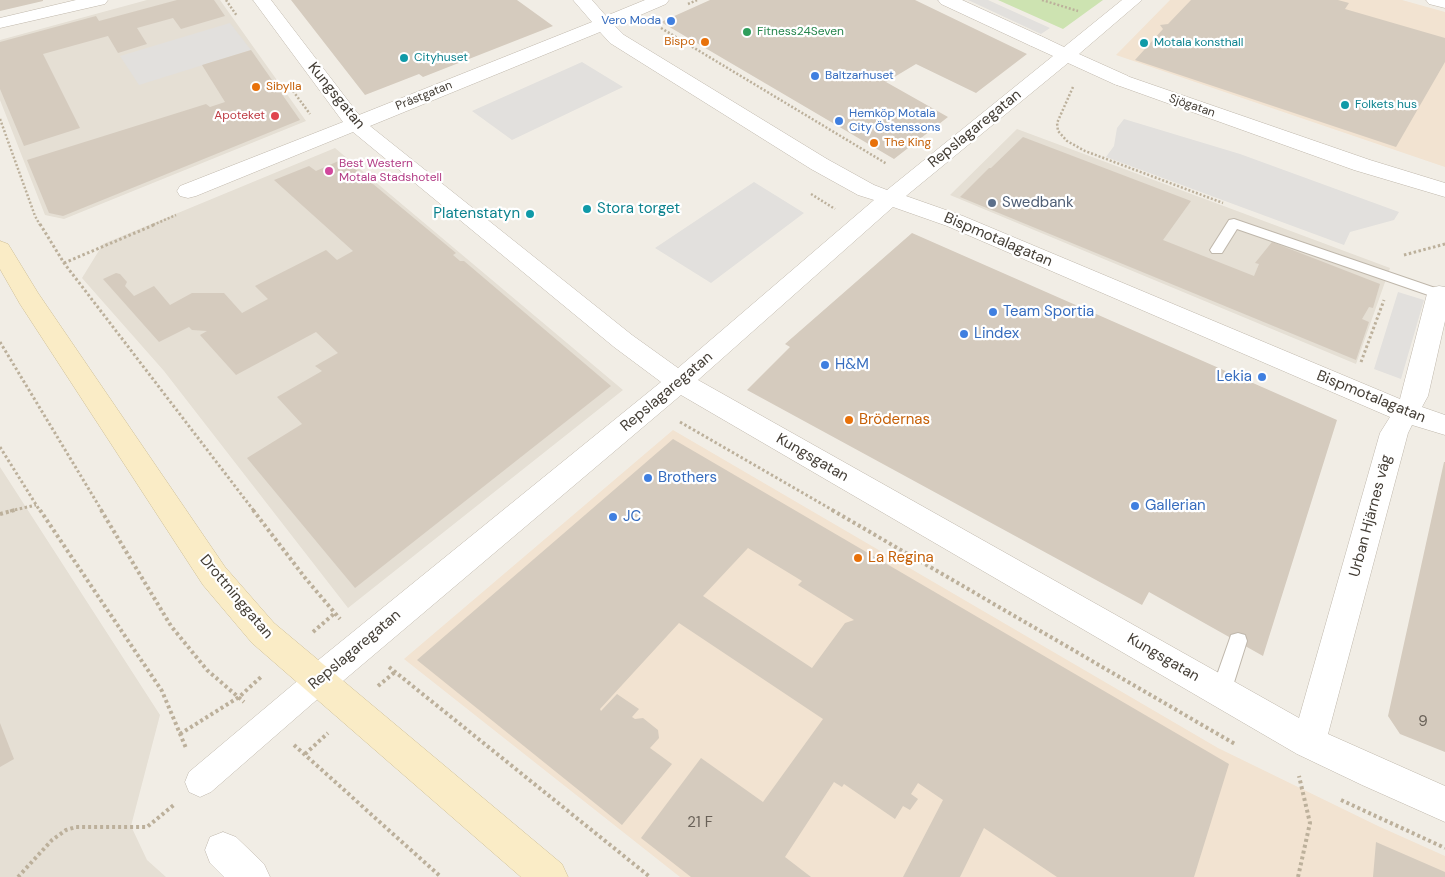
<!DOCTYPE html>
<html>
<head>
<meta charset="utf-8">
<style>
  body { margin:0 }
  canvas { display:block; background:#f1ede5 }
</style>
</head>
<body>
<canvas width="1445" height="877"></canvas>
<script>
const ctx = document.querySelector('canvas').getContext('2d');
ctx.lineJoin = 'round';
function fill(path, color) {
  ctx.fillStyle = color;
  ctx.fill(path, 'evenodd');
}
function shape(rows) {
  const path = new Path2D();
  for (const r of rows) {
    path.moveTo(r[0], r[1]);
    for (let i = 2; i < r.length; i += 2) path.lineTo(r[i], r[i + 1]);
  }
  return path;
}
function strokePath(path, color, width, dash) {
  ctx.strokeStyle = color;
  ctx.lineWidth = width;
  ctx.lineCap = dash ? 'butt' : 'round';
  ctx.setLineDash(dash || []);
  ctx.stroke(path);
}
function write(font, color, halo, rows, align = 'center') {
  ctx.font = font + ' "DM Sans",sans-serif';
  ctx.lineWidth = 4.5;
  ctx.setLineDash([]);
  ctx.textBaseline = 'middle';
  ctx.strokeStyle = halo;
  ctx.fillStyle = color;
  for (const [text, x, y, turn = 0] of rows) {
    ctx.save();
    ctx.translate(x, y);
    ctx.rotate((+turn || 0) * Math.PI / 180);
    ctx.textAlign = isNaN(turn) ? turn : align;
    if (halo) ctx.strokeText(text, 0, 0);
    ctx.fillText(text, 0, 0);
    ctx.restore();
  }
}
fill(shape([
  [147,0,220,0,306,121,64,219,45,215,0,100,0,40],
  [1017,129,1390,268,1356,364,950,195],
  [335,148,623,390,348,608,164,371,82,278,103,244],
  [0,467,160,715,131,826,147,860,166,877,0,877]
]), '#e5dfd4');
fill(shape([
  [1170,0,1402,0,1445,12,1445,167,1116,55],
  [673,430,1218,748,1378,826,1445,856,1445,877,680,877,404,659]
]), '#f2e3d1');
fill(shape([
  [998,0,1103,0,1063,29]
]), '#cde3b1');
fill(shape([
  [968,0,988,0,1050,28,1041,34],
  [230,23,251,50,139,85,120,56],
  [582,62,623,87,512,140,472,111],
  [1124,119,1240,154,1399,212,1394,220,1350,232,1344,245,1106,157,1114,146,1117,128],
  [754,182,804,213,711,283,655,248],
  [1398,292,1424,300,1401,379,1374,369]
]), '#e2e0dd');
fill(shape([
  [0,0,43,0,43,1,0,11],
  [177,0,214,0,225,16,181,29,173,18,137,28,147,44,118,53,108,36,43,54,80,128,24,146,0,89,0,42,96,16,99,21],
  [291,0,517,0,553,26,423,77,419,74,365,95],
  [710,0,915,0,1027,54,976,93,916,64,886,82,948,117,894,159,661,22],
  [1191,0,1338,0,1349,3,1345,9,1445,38,1445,62,1396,147,1135,60,1163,29,1160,25,1168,24],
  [251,50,300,120,63,216,49,213,27,160,206,104,210,107,225,102,202,65],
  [1023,137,1191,201,1163,240,1254,276,1259,264,1255,263,1272,242,1380,284,1373,308,1369,307,1362,319,1369,322,1356,360,960,197,989,168,991,168],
  [343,159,456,253,453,255,460,261,464,261,611,386,355,588,247,458,302,424,277,397,322,371,315,366,338,353,316,332,236,375,200,335,207,331,192,330,189,327,159,342,103,279,116,273,120,274,127,282,125,286,134,296,154,286,170,305,192,293,224,293,242,313,268,299,255,286,326,250,337,260,353,251,274,180,309,166,316,171],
  [912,233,1337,420,1263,656,1149,592,1142,605,747,390,790,347,785,344],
  [673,439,1229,764,1194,877,1057,877,984,828,960,877,903,877,943,800,918,783,911,794,918,799,910,810,903,806,895,819,844,784,842,787,834,782,785,857,811,877,691,877,641,838,701,758,763,802,823,719,679,623,600,709,601,711,617,694,639,709,632,717,635,719,643,718,658,730,659,738,650,748,672,764,622,825,417,660],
  [748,548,802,581,798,585,854,620,845,623,812,668,703,596],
  [1444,462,1445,462,1445,752,1400,734,1388,716],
  [0,723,14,759,0,767],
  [1376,842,1445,872,1445,877,1373,877]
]), '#d5cbbe');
const service = shape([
  [1234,219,1444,291,1445,296,1439,299,1434,297,1237,229,1222,253,1212,253,1210,250,1229,220,1234,219],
  [1238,633,1245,635,1247,641,1231,692,1228,698,1221,701,1214,698,1211,692,1229,641,1231,635,1238,633]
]);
const pedestrian = shape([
  [318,668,328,672,332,681,328,690,211,792,200,797,189,792,185,782,189,772,308,672,318,668]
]);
const minor = shape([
  [76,0,108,0,105,4,0,28,0,18,76,0],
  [253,0,271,0,359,115,592,22,573,0,592,0,606,16,645,0,669,0,666,4,615,26,624,35,827,159,874,185,887,190,1053,56,1029,45,1027,41,1029,37,1036,35,1043,37,1064,47,1122,0,1142,0,1079,54,1128,76,1131,80,1128,84,1121,86,1114,84,1068,63,906,196,963,216,1400,399,1427,294,1430,288,1439,286,1445,287,1445,321,1428,396,1422,407,1445,415,1445,435,1412,425,1408,433,1328,734,1445,786,1445,822,1362,785,1297,754,681,395,330,692,318,696,306,692,302,681,306,670,661,382,614,347,353,132,196,196,188,198,180,196,177,191,180,186,343,122,253,0],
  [600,32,610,43,811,169,858,195,874,200,678,368,632,335,370,126,600,32],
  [893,207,947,226,1390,417,1380,433,1299,718,698,380,893,207],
  [1426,0,1445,0,1445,8,1429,4,1426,0],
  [223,832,236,837,264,864,270,877,224,877,210,863,205,850,210,837,223,832]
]);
const tertiary = shape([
  [938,0,962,0,1043,37,1045,41,1043,45,1036,47,1029,45,941,4,938,0],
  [1121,74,1370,160,1445,183,1445,197,1354,170,1114,84,1111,80,1114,76,1121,74]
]);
const secondary = shape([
  [0,241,8,244,38,293,225,567,274,623,562,864,568,877,521,877,252,643,203,585,20,304,0,269,0,241]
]);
strokePath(service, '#bfb7ab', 2);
strokePath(pedestrian, '#bfb7ab', 1);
strokePath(minor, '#bfb7ab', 1);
strokePath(tertiary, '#bfb7ab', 1);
strokePath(secondary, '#cebf97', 1);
strokePath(shape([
  [226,0,237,16],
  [1042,0,1078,11],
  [688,4,697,0],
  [661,28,887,164],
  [1073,87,1057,123,1058,131,1067,141,1085,151,1223,203],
  [293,91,310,114],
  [0,119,35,216,40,225],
  [811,194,835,209],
  [153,225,176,215]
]), '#bcb09b', 2.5, [2, 2]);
strokePath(shape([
  [40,224,64,263,254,511],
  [1404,255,1445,244],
  [64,263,156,224],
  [0,342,102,511],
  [1361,362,1384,300],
  [680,422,834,511],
  [0,447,40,511],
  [10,511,36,505]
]), '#bcb09b', 3, [2.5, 2.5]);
strokePath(shape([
  [40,510,162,691,186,748],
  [101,510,171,626,207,670,244,702],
  [253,510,306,579,340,619],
  [832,510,1235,744],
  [0,514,15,510],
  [313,632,335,613],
  [389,667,650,877],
  [378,686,395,672],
  [180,734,239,697,261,677],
  [294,745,441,877],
  [305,754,328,733],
  [1341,800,1445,848],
  [18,877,52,840,66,830,76,827,147,827,175,804],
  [1298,877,1310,823,1299,776]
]), '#bcb09b', 4, [3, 3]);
fill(service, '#fff');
fill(pedestrian, '#fff');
fill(minor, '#fff');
fill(tertiary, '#fff');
fill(secondary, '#faecc6');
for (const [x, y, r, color] of [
  [671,21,5,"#3f7fe0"],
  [747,32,5,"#2e9e5b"],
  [705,42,5,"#e8710a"],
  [1144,43,5,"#0f9aa8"],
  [404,58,5,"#0f9aa8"],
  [815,76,5,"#3f7fe0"],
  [256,87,5,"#e8710a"],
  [1345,105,5,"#0f9aa8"],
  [275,116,5,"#e0444e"],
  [839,121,5,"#3f7fe0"],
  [874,143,5,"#e8710a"],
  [329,171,5,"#d1479c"],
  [992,203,5,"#5c6f8a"],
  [587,209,5,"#0f9aa8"],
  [530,214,5,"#0f9aa8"],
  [993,312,5,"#3f7fe0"],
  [964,334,5,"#3f7fe0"],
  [825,365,5,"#3f7fe0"],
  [1262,377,5,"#3f7fe0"],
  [849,420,5,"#e8710a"],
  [648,478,5,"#3f7fe0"],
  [1135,506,5,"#3f7fe0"],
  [613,517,5,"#3f7fe0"],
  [858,558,5,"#e8710a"]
]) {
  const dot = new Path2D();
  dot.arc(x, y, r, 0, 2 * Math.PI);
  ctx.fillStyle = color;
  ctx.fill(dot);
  strokePath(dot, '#fff', 2);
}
write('12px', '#366cbe', '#fff', [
  ["Vero Moda",661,21,"right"],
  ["Baltzarhuset",825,76],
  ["Hemköp Motala",849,114],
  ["City Östenssons",849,128]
], 'left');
write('12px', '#27864d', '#fff', [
  ["Fitness24Seven",757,32]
], 'left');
write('12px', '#c56008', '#fff', [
  ["Bispo",695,42,"right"],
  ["Sibylla",266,87],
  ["The King",884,143]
], 'left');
write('12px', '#0d838f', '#fff', [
  ["Motala konsthall",1154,43],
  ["Cityhuset",414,58],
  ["Folkets hus",1355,105]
], 'left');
write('12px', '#433d35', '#fff', [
  ["Prästgatan",424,96,-22],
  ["Sjögatan",1192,106,19]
]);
write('12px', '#be3a42', '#fff', [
  ["Apoteket",265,116]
], 'right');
write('12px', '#b23c85', '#fff', [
  ["Best Western",339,164],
  ["Motala Stadshotell",339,178]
], 'left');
write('15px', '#433d35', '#fff', [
  ["Kungsgatan",336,96,51],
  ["Repslagaregatan",975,129,-39],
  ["Bispmotalagatan",998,240,23],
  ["Repslagaregatan",667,392,-40],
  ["Bispmotalagatan",1371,397,22],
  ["Kungsgatan",812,458,30],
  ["Urban Hjärnes väg",1371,516,-75],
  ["Drottninggatan",236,597,50],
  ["Repslagaregatan",355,650,-40],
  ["Kungsgatan",1163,658,30]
]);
write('15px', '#4e5e75', '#fff', [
  ["Swedbank",1002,203]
], 'left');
write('15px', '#0d838f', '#fff', [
  ["Stora torget",597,209],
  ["Platenstatyn",520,214,"right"]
], 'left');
write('15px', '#366cbe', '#fff', [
  ["Team Sportia",1003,312],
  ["Lindex",974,334],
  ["H&M",835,365],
  ["Lekia",1252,377,"right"],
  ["Brothers",658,478],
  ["Gallerian",1145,506],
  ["JC",623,517]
], 'left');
write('15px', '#c56008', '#fff', [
  ["Brödernas",859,420],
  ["La Regina",868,558]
], 'left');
write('15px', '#686057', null, [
  ["9",1423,722],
  ["21 F",700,823]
]);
</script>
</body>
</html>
